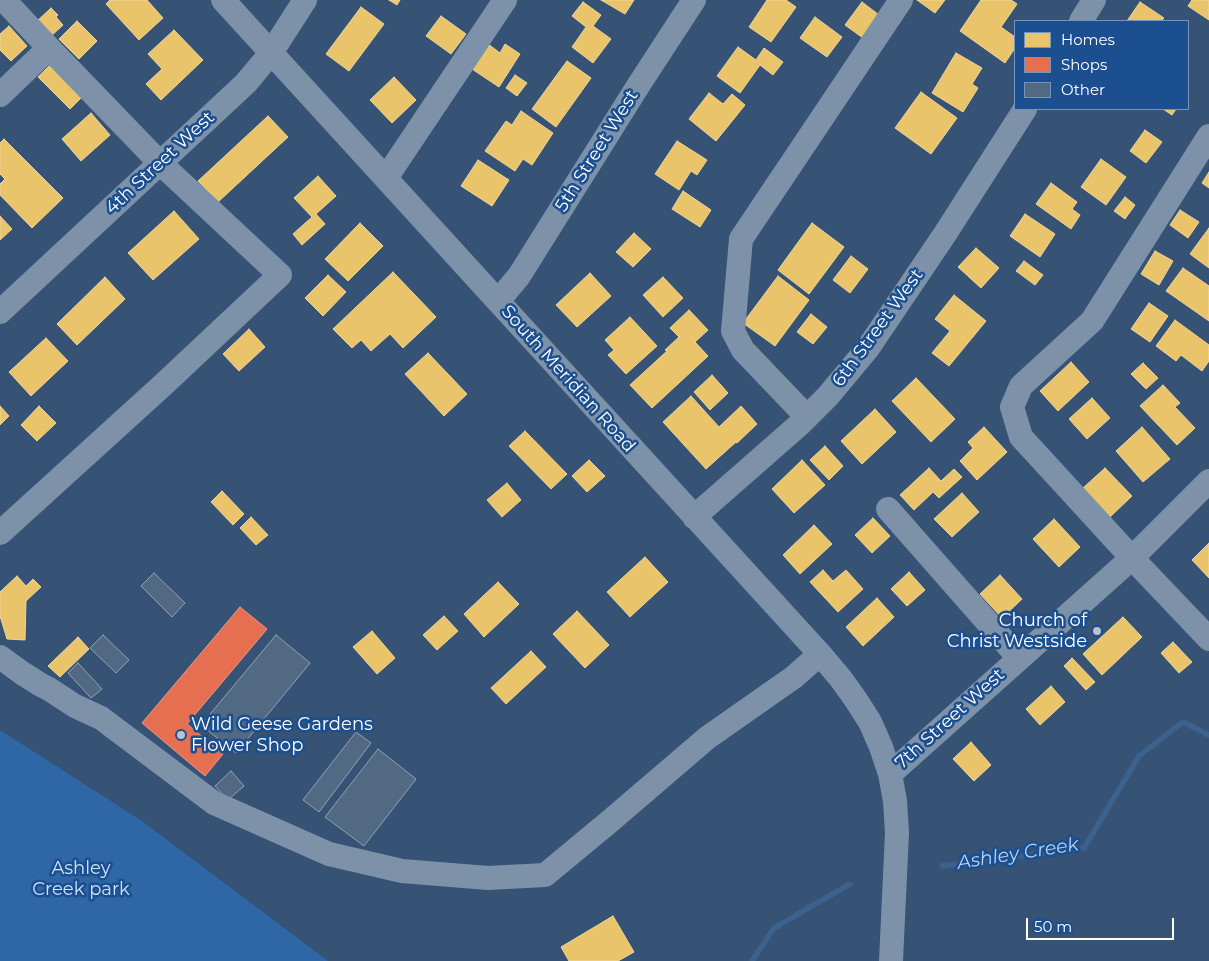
<!DOCTYPE html>
<html>
<head>
<meta charset="utf-8">
<style>
  body { margin:0 }
  #map { position:relative; width:1209px; height:961px; overflow:hidden; background:#365274; font-family:Montserrat,sans-serif }
  canvas { display:block }
  .legend { position:absolute; left:1014px; top:20px; width:175px; height:90px; box-sizing:border-box; background:#1b4f8f; border:1px solid #7695bc; margin:0; padding:6px 9px; list-style:none; font-size:15px; color:#fff }
  .legend li { display:flex; align-items:center; gap:10px; height:25px }
  .legend b { width:25px; border:1px solid #7695bc }
  .scale { position:absolute; left:1026px; top:918px; width:148px; height:22px; box-sizing:border-box; border:2px solid #fff; border-top:0; padding-left:6px; font-size:15px; line-height:18px; white-space:nowrap; color:#fff; -webkit-text-stroke:4px #1b4f8f; paint-order:stroke }
</style>
</head>
<body>
<div id="map">
<canvas width="1209" height="961"></canvas>
<ul class="legend">
<li><b style="height:14px;background:#e9c46a"></b>Homes</li>
<li><b style="height:14px;background:#e76f51"></b>Shops</li>
<li><b style="height:14px;background:#526984"></b>Other</li>
</ul>
<div class="scale">50 m</div>
</div>
<script>
const ctx = document.querySelector('canvas').getContext('2d');
ctx.lineJoin = 'round';
function fill(path, color) {
  ctx.fillStyle = color;
  ctx.fill(path, 'evenodd');
}
function shape(rows) {
  const path = new Path2D();
  for (const r of rows) {
    path.moveTo(r[0], r[1]);
    for (let i = 2; i < r.length; i += 2) path.lineTo(r[i], r[i + 1]);
  }
  return path;
}
function strokePath(path, color, width, dash) {
  ctx.strokeStyle = color;
  ctx.lineWidth = width;
  ctx.lineCap = dash ? 'butt' : 'round';
  ctx.setLineDash(dash || []);
  ctx.stroke(path);
}
function write(font, color, halo, rows, align = 'center') {
  ctx.font = font + ' Montserrat,sans-serif';
  ctx.lineWidth = 5;
  ctx.setLineDash([]);
  ctx.textBaseline = 'middle';
  ctx.strokeStyle = halo;
  ctx.fillStyle = color;
  for (const [text, x, y, turn = 0] of rows) {
    ctx.save();
    ctx.translate(x, y);
    ctx.rotate((+turn || 0) * Math.PI / 180);
    ctx.textAlign = isNaN(turn) ? turn : align;
    if (halo) ctx.strokeText(text, 0, 0);
    ctx.fillText(text, 0, 0);
    ctx.restore();
  }
}
fill(shape([
  [0,730,142,821,328,961,0,961]
]), '#2f66a5');
const homes = shape([
  [110,0,147,0,163,18,139,40,106,4,110,0],
  [389,0,400,0,397,5,389,0],
  [601,0,634,0,625,14,601,0],
  [767,0,786,0,796,7,771,42,749,27,767,0],
  [917,0,945,0,935,13,917,0],
  [981,0,1011,0,1017,4,1001,27,1015,37,1015,48,1005,63,960,31,981,0],
  [1192,0,1209,0,1209,20,1188,6,1192,0],
  [583,2,601,15,593,26,611,39,593,63,572,47,586,27,572,16,583,2],
  [862,2,879,15,863,38,845,25,862,2],
  [1140,2,1164,18,1161,21,1127,21,1140,2],
  [361,7,384,24,349,71,326,54,361,7],
  [51,8,58,15,56,17,63,25,49,38,35,23,51,8],
  [441,16,466,34,451,54,426,36,441,16],
  [815,17,842,37,827,57,800,38,815,17],
  [77,21,97,41,79,59,59,39,77,21],
  [9,26,27,46,11,61,0,50,0,34,9,26],
  [174,30,203,60,161,100,146,84,162,69,148,54,174,30],
  [488,44,500,53,505,44,520,54,499,87,472,69,488,44],
  [738,47,756,60,764,48,783,62,773,75,760,65,740,93,717,76,738,47],
  [956,53,982,68,972,84,978,88,963,112,932,93,956,53],
  [567,61,591,78,556,127,532,109,567,61],
  [51,64,83,96,70,109,38,77,51,64],
  [515,75,527,83,517,96,506,88,515,75],
  [394,77,416,100,392,123,370,100,394,77],
  [921,92,957,118,931,154,895,128,921,92],
  [709,93,723,104,732,94,745,105,716,141,689,119,709,93],
  [1163,109,1176,109,1172,115,1163,109],
  [521,111,553,133,532,165,523,159,515,171,485,151,506,121,512,125,521,111],
  [91,113,110,135,81,161,62,139,91,113],
  [268,116,288,137,218,202,198,181,268,116],
  [1145,130,1162,142,1146,163,1130,151,1145,130],
  [4,139,63,198,32,228,0,195,0,184,5,179,0,174,0,143,4,139],
  [677,141,707,160,697,175,691,171,679,190,655,174,677,141],
  [1101,159,1126,177,1106,205,1081,187,1101,159],
  [478,160,509,180,492,206,461,186,478,160],
  [1209,172,1209,188,1202,183,1209,172],
  [318,176,336,196,316,214,325,224,302,245,293,234,312,217,294,198,318,176],
  [1051,183,1077,202,1072,209,1080,215,1071,229,1036,204,1051,183],
  [683,191,711,210,700,227,672,209,683,191],
  [1125,197,1135,205,1125,219,1114,211,1125,197],
  [1180,210,1199,222,1188,238,1170,225,1180,210],
  [174,211,199,239,153,280,128,253,174,211],
  [1025,214,1055,234,1040,257,1010,236,1025,214],
  [0,216,12,229,0,240,0,216],
  [360,223,383,246,348,281,325,259,360,223],
  [812,223,844,247,809,294,778,270,812,223],
  [1209,228,1209,268,1190,254,1209,228],
  [634,233,651,249,633,267,616,252,634,233],
  [976,248,999,268,981,288,958,267,976,248],
  [1155,251,1173,261,1159,285,1141,274,1155,251],
  [851,256,868,269,850,293,833,280,851,256],
  [1024,261,1043,275,1035,285,1016,271,1024,261],
  [1183,268,1209,286,1209,321,1166,291,1183,268],
  [393,272,436,317,403,348,390,334,371,351,361,340,352,348,333,329,393,272],
  [590,273,611,296,577,327,556,305,590,273],
  [328,275,346,292,323,316,305,298,328,275],
  [778,276,809,300,775,346,743,323,778,276],
  [105,277,125,299,77,345,57,324,105,277],
  [663,277,683,298,663,317,643,295,663,277],
  [954,295,986,321,949,366,932,353,950,331,935,319,954,295],
  [1149,303,1168,316,1150,342,1131,329,1149,303],
  [689,310,708,330,695,342,708,356,652,408,630,385,667,351,665,350,679,337,670,328,689,310],
  [811,314,827,327,813,344,797,332,811,314],
  [630,317,657,346,626,374,608,355,614,350,605,340,630,317],
  [1175,320,1209,345,1209,361,1202,371,1181,355,1176,361,1156,346,1175,320],
  [249,329,265,347,239,371,223,354,249,329],
  [46,338,68,361,31,396,9,372,46,338],
  [428,353,467,394,444,416,405,374,428,353],
  [1071,362,1089,382,1058,411,1040,391,1071,362],
  [1143,363,1158,378,1146,389,1131,374,1143,363],
  [712,375,728,393,710,410,694,392,712,375],
  [916,378,955,419,931,442,892,401,916,378],
  [1163,385,1180,403,1175,407,1195,428,1177,445,1140,406,1163,385],
  [691,396,719,427,741,406,757,424,737,443,736,442,706,469,663,422,691,396],
  [1092,398,1110,418,1087,439,1069,419,1092,398],
  [0,406,9,416,0,425,0,406],
  [39,406,56,423,37,441,21,425,39,406],
  [875,409,896,432,862,464,841,441,875,409],
  [984,427,1007,452,977,480,960,461,973,448,968,442,984,427],
  [1142,427,1170,459,1143,482,1116,451,1142,427],
  [525,431,567,474,551,489,509,446,525,431],
  [825,446,843,466,829,480,810,460,825,446],
  [589,460,605,476,587,492,572,476,589,460],
  [802,460,825,485,794,513,772,489,802,460],
  [929,468,941,481,954,469,962,477,939,498,933,492,914,510,900,495,929,468],
  [1105,468,1132,496,1110,517,1083,488,1105,468],
  [507,483,521,500,502,517,487,500,507,483],
  [222,491,244,514,233,525,211,502,222,491],
  [962,493,979,512,952,537,934,519,962,493],
  [251,517,268,535,256,545,240,528,251,517],
  [873,518,890,536,872,553,855,535,873,518],
  [1054,519,1080,547,1059,567,1033,539,1054,519],
  [814,525,832,544,800,574,783,555,814,525],
  [1209,543,1209,578,1192,560,1209,543],
  [645,557,668,582,630,617,607,592,645,557],
  [823,570,833,581,846,570,863,589,838,612,810,582,823,570],
  [909,572,925,590,907,606,891,589,909,572],
  [1000,575,1022,599,1002,618,980,594,1000,575],
  [17,576,26,586,33,579,41,587,26,601,25,640,7,639,0,616,0,592,17,576],
  [498,582,519,604,484,637,464,614,498,582],
  [877,598,894,617,863,646,846,627,877,598],
  [577,611,609,645,585,668,553,634,577,611],
  [444,616,458,631,437,650,423,635,444,616],
  [1123,617,1142,637,1102,675,1083,654,1123,617],
  [372,631,395,658,377,674,353,647,372,631],
  [78,637,89,649,60,677,48,666,78,637],
  [1173,642,1192,662,1179,673,1161,653,1173,642],
  [531,651,546,667,506,704,491,688,531,651],
  [1072,658,1095,682,1086,690,1064,666,1072,658],
  [1051,686,1065,702,1040,725,1026,709,1051,686],
  [971,742,991,765,974,781,953,759,971,742],
  [613,916,634,952,618,961,569,961,561,947,613,916]
]);
fill(homes, '#e9c46a');
strokePath(homes, '#f0d697', 1);
const shops = shape([
  [240,607,267,629,187,724,223,754,205,776,142,723,240,607]
]);
fill(shops, '#e76f51');
strokePath(shops, '#ee9a85', 1);
strokePath(shape([
  [942,866,1084,848,1139,756,1183,722,1209,735],
  [752,961,774,928,850,884]
]), '#3b618d', 5.5);
const building = shape([
  [154,573,185,603,172,617,141,586,154,573],
  [103,635,129,660,116,673,90,648,103,635],
  [276,635,310,663,236,753,201,725,276,635],
  [78,663,102,689,91,698,68,673,78,663],
  [356,732,371,743,319,812,303,800,356,732],
  [378,749,416,779,364,846,325,817,378,749],
  [231,771,244,786,228,800,215,786,231,771]
]);
fill(building, '#526984');
strokePath(building, '#92a2b6', 1);
strokePath(shape([
  [223,0,820,654,841,679,856,700,870,722,881,747,890,774,895,801,897,833,891,961],
  [1081,21,1094,0],
  [0,95,49,48],
  [1209,136,1092,321,1021,386,1012,407,1021,437,1132,558,1209,639],
  [386,178,505,0],
  [498,301,519,276,638,86,694,0],
  [0,312,246,83,271,53,305,0],
  [807,417,743,350,733,331,741,239,901,0],
  [888,509,1019,658],
  [694,517,800,424,828,396,868,348,945,234,1025,109],
  [0,533,164,384,280,275,160,163,49,48,4,0],
  [0,657,22,673,41,685,49,689,75,706,101,718,214,803,329,854,402,871,488,878,545,875,609,822,707,738,794,677,820,654],
  [890,774,1132,558,1209,481]
]), '#7d92a8', 24);
for (const [x, y, r, color] of [
  [1097,631,5,"#b9c2ce"],
  [181,735,5,"#b9c2ce"]
]) {
  const dot = new Path2D();
  dot.arc(x, y, r, 0, 2 * Math.PI);
  ctx.fillStyle = color;
  ctx.fill(dot);
  strokePath(dot, '#1b4f8f', 2);
}
write('18px', '#fff', '#1b4f8f', [
  ["5th Street West",597,151,-58],
  ["4th Street West",160,163,-43],
  ["6th Street West",878,328,-54],
  ["South Meridian Road",568,379,48],
  ["7th Street West",950,719,-42]
]);
write('18px', '#fff', '#1b4f8f', [
  ["Church of",1087,621],
  ["Christ Westside",1087,642],
  ["Wild Geese Gardens",191,725,"left"],
  ["Flower Shop",191,746,"left"]
], 'right');
write('18px', '#cfe3fa', '#1b4f8f', [
  ["Ashley",81,869],
  ["Creek park",81,890]
]);
write('italic 19px', '#b5d3f5', '#1b4f8f', [
  ["Ashley Creek",1018,854,-9]
]);
</script>
</body>
</html>
